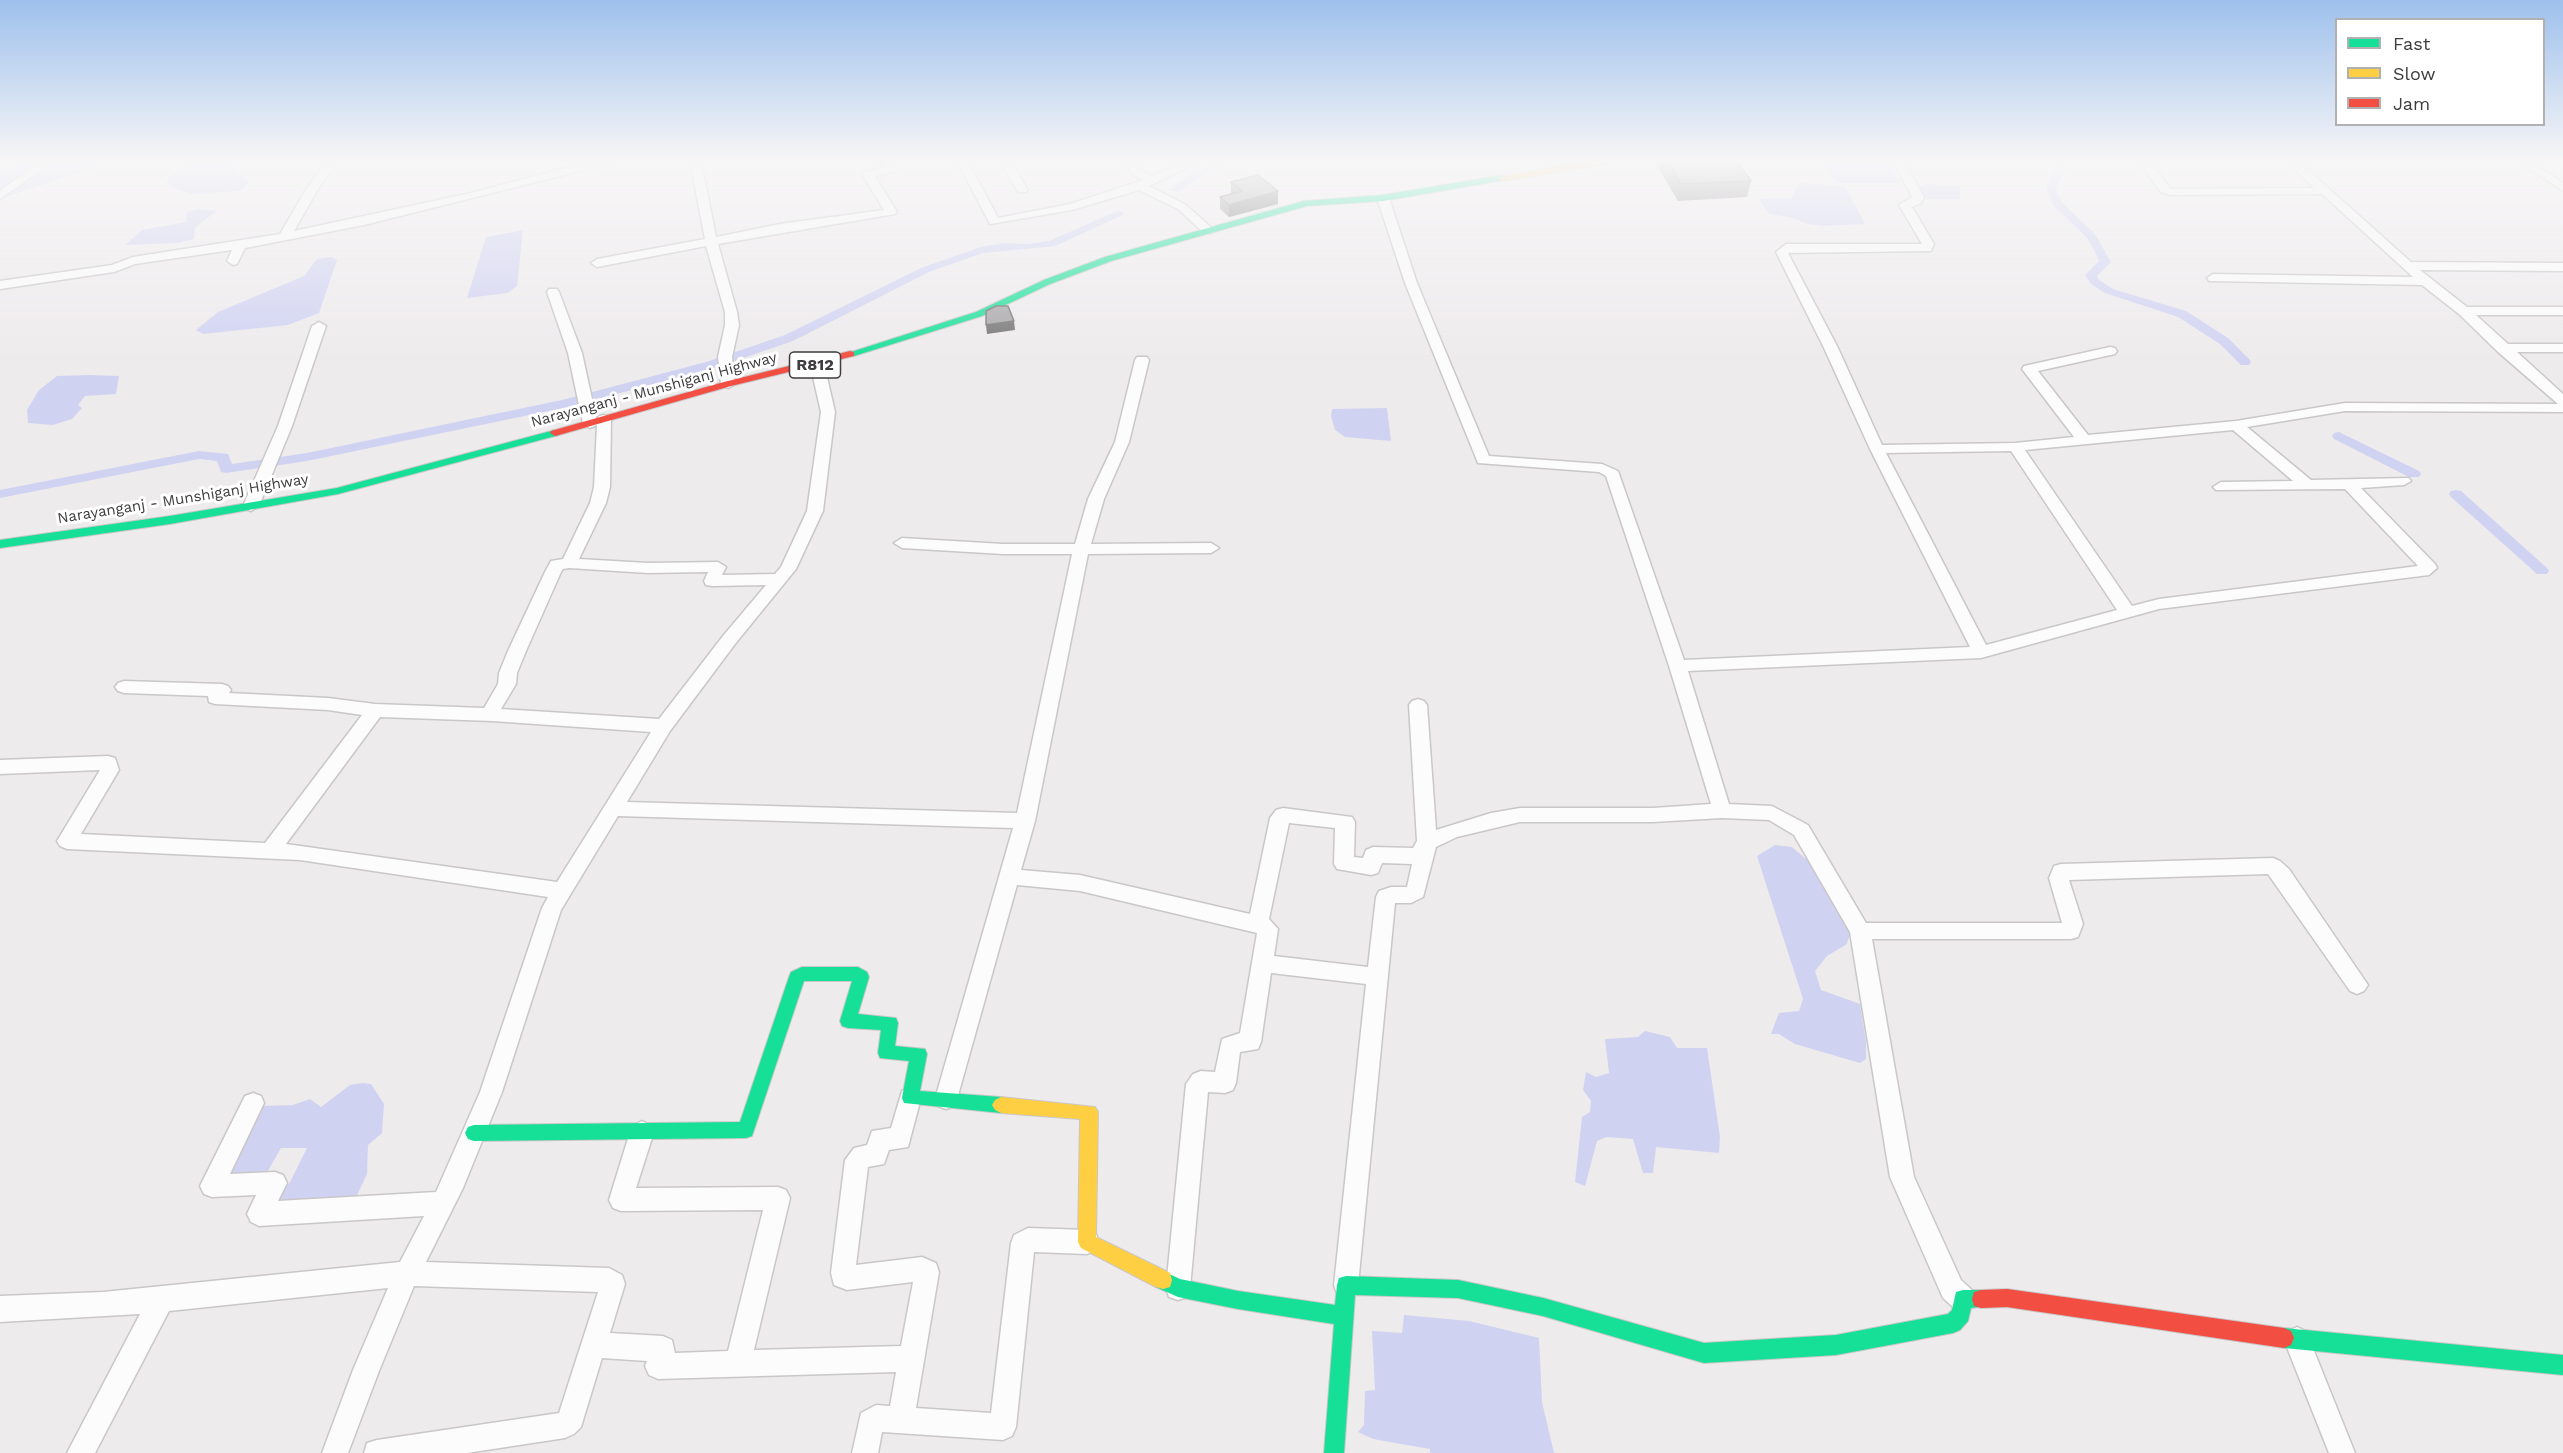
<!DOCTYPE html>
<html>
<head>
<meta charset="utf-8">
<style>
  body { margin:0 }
  #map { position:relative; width:2563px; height:1453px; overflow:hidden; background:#eeebed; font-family:"Work Sans",sans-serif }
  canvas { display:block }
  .legend { position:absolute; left:2335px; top:18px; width:210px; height:108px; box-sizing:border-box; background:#fff; border:2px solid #b2b1b2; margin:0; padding:8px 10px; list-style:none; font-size:18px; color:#3e3c3e }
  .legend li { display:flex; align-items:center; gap:12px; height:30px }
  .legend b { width:30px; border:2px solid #b2b1b2 }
</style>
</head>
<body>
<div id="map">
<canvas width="2563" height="1453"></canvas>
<ul class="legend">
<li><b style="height:8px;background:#16e098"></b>Fast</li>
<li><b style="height:8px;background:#ffcf43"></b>Slow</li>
<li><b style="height:8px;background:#f24e42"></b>Jam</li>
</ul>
</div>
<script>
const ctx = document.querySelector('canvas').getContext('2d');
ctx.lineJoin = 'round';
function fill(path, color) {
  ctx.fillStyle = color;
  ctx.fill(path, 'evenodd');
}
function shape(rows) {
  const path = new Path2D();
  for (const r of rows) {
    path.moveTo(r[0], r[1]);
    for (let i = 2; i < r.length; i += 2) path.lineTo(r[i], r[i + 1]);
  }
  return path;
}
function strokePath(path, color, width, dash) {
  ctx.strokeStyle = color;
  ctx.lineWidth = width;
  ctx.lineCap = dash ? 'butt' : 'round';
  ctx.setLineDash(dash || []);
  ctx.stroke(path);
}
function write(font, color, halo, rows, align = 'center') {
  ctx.font = font + ' "Work Sans",sans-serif';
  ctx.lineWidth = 6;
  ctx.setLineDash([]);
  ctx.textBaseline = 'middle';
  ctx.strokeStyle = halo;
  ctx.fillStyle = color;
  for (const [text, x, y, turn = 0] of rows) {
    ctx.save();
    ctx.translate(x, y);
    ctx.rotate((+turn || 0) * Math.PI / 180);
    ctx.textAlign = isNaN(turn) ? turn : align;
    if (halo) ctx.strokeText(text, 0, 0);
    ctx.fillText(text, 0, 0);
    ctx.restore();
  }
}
fill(shape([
  [42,161,114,161,0,199,0,168],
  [232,161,239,174,250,182,240,191,191,194,176,189,166,183,174,171,186,166],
  [1854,161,1890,165,1901,183,1840,183,1832,178,1826,164],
  [1804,183,1845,186,1865,224,1823,226,1808,224,1789,217,1769,214,1759,199,1792,198,1797,185],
  [1928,184,1960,186,1960,199,1926,199,1918,187],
  [199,209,216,211,195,228,194,239,177,243,125,245,142,230,186,222,187,212],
  [523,230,517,286,508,293,467,298,486,237],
  [332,257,337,260,319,313,288,325,203,334,196,330,218,312,304,276,317,259],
  [57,376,90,375,119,376,116,394,85,396,78,405,82,408,72,419,53,425,28,423,27,410,39,390],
  [1387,408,1391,441,1345,437,1335,430,1331,416,1332,409],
  [1775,845,1792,847,1813,865,1851,930,1847,944,1827,956,1815,971,1821,990,1860,1004,1866,1042,1866,1059,1860,1063,1795,1044,1779,1034,1771,1034,1779,1013,1799,1011,1803,999,1757,856],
  [1645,1031,1670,1037,1677,1048,1707,1048,1720,1137,1719,1153,1656,1147,1653,1173,1643,1173,1633,1139,1607,1137,1597,1141,1585,1186,1575,1182,1582,1117,1590,1112,1591,1101,1583,1090,1586,1072,1596,1077,1609,1073,1605,1039,1638,1037],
  [363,1083,371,1084,384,1104,382,1133,368,1145,367,1174,353,1204,268,1208,279,1188,289,1184,307,1148,281,1148,265,1176,221,1179,259,1106,293,1105,310,1099,321,1107,350,1085],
  [1404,1315,1469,1321,1539,1338,1542,1402,1554,1453,1430,1453,1430,1449,1373,1439,1358,1432,1364,1425,1365,1391,1375,1390,1372,1331,1402,1333]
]), '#d0d2f2');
fill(shape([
  [1220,161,1234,161,1204,175,1177,192,1168,190,1196,171,1220,161],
  [2059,161,2069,161,2056,188,2062,202,2095,234,2111,262,2097,276,2099,280,2113,289,2186,311,2228,338,2249,359,2251,362,2249,365,2241,365,2220,344,2178,317,2105,293,2091,284,2085,275,2099,261,2096,254,2087,238,2053,205,2046,188,2059,161],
  [1119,210,1124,213,1123,215,1055,246,983,253,929,272,793,341,714,368,568,407,307,461,226,473,221,472,217,461,199,459,0,498,0,490,199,451,228,454,232,464,307,453,562,400,706,362,785,335,921,268,981,247,1004,243,1028,244,1049,241,1119,210],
  [2339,432,2419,471,2421,474,2419,477,2409,477,2334,439,2332,436,2334,433,2339,432],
  [2456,490,2461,491,2547,568,2549,571,2547,574,2537,574,2451,497,2449,494,2451,491,2456,490]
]), '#d0d2f2');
const street = shape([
  [41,161,54,161,0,199,0,191,41,161],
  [327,161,338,161,318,189,294,231,471,193,573,166,596,161,620,161,364,225,245,248,237,264,233,265,227,261,232,250,135,264,114,272,0,289,0,281,112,265,133,257,280,234,307,188,327,161],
  [690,161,701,161,716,237,780,224,884,210,862,174,864,172,883,168,881,161,892,161,896,170,894,172,875,176,897,212,895,214,718,244,737,312,739,325,732,357,735,384,728,388,721,384,718,357,725,325,725,312,706,246,597,267,591,263,597,259,705,239,690,161],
  [957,161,968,161,998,218,1070,204,1143,180,1134,175,1122,161,1133,161,1142,171,1152,176,1186,161,1201,161,1149,186,1186,205,1214,230,1212,233,1204,233,1178,209,1139,190,1072,210,990,224,957,161],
  [1000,161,1011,161,1028,190,1026,192,1018,192,1000,161],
  [1893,161,1904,161,1924,197,1921,203,1912,207,1934,244,1931,251,1788,253,1838,348,1882,445,2015,443,2074,437,2022,369,2024,366,2110,347,2115,348,2117,351,2115,354,2038,371,2088,435,2236,421,2345,403,2558,404,2497,351,2459,314,2422,285,2209,281,2207,278,2213,274,2413,277,2322,194,2170,195,2161,192,2138,161,2149,161,2171,189,2314,188,2286,161,2298,161,2411,262,2563,263,2563,271,2420,270,2467,307,2563,307,2563,315,2476,315,2508,344,2563,344,2563,352,2517,352,2563,394,2563,412,2345,411,2247,427,2311,480,2409,478,2411,481,2404,485,2361,488,2435,564,2437,568,2429,575,2159,609,1981,658,1688,671,1729,804,1772,806,1808,825,1866,923,2062,923,2049,878,2054,866,2061,864,2273,858,2280,861,2289,869,2368,985,2364,991,2357,994,2350,991,2268,874,2069,880,2083,924,2078,937,2071,939,1872,939,1914,1177,1961,1280,1972,1290,1976,1299,1972,1308,1963,1312,1954,1308,1943,1298,1890,1177,1850,932,1794,835,1769,820,1722,818,1653,822,1520,822,1457,837,1436,847,1423,897,1411,903,1395,903,1358,1285,1355,1294,1346,1297,1337,1294,1334,1285,1366,984,1271,973,1261,1042,1258,1049,1240,1052,1236,1083,1233,1090,1225,1093,1208,1092,1190,1288,1187,1297,1178,1300,1169,1297,1166,1288,1186,1084,1193,1074,1201,1071,1215,1072,1222,1039,1240,1033,1257,933,1080,891,1017,885,957,1099,954,1106,946,1109,938,1106,935,1099,1013,828,618,816,561,910,502,1092,463,1188,426,1262,609,1268,622,1275,625,1284,610,1333,663,1336,672,1340,675,1353,728,1351,763,1210,621,1211,613,1208,609,1200,630,1132,634,1125,642,1121,650,1125,654,1132,636,1188,778,1187,786,1190,790,1198,754,1350,901,1346,913,1282,847,1290,834,1285,831,1273,845,1160,854,1148,867,1145,872,1131,891,1128,902,1091,910,1088,918,1091,921,1098,908,1147,889,1150,884,1164,868,1167,856,1265,922,1257,936,1263,939,1272,916,1408,991,1413,1011,1243,1014,1235,1028,1228,1087,1230,1096,1234,1099,1242,1096,1250,1087,1254,1034,1252,1016,1427,1012,1436,1003,1440,882,1432,878,1453,852,1453,861,1413,876,1405,890,1406,896,1372,658,1379,649,1375,645,1366,647,1361,602,1358,581,1427,574,1434,565,1438,467,1453,364,1453,367,1443,377,1440,559,1413,598,1292,414,1286,379,1371,348,1453,322,1453,353,1370,388,1288,169,1311,95,1453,67,1453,140,1314,0,1322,0,1296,103,1292,400,1262,424,1216,259,1226,251,1222,247,1214,256,1195,212,1197,204,1194,200,1186,245,1096,253,1093,261,1096,264,1103,230,1174,275,1172,283,1175,287,1183,278,1201,436,1192,480,1092,542,908,548,897,300,860,67,849,60,846,57,841,100,770,0,774,0,760,108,756,115,758,119,770,81,834,265,843,362,715,328,710,215,704,209,702,208,696,124,693,118,691,115,687,118,683,124,681,222,684,228,686,231,690,229,693,328,698,375,704,484,708,498,684,499,673,508,651,545,572,551,561,563,559,590,503,594,487,597,425,590,428,583,424,568,353,547,292,549,289,557,289,559,292,582,353,597,422,599,416,604,415,611,419,610,487,606,503,579,559,648,563,718,562,726,567,722,575,775,574,781,567,807,511,821,412,810,364,812,361,817,360,824,364,835,412,823,511,796,569,735,644,670,731,627,802,1017,813,1072,554,1003,554,902,548,894,543,902,538,1003,544,1075,544,1088,499,1115,442,1135,360,1137,357,1147,357,1149,360,1129,442,1104,499,1091,544,1211,543,1219,548,1211,553,1088,554,1035,821,1021,870,1080,875,1250,914,1270,818,1276,810,1283,808,1352,817,1355,822,1354,857,1363,858,1366,850,1373,847,1413,848,1417,841,1409,705,1412,701,1418,699,1424,701,1427,705,1436,830,1491,813,1520,808,1653,808,1711,804,1669,666,1606,476,1599,472,1478,463,1405,283,1377,198,1379,196,1383,195,1389,198,1417,283,1489,456,1602,464,1618,471,1684,660,1970,647,1870,449,1824,348,1776,252,1786,244,1922,244,1899,205,1912,197,1893,161],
  [2233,430,2293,481,2221,482,2213,487,2216,490,2345,489,2418,566,2159,599,2132,606,2025,450,2233,430],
  [2011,451,2117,610,1986,645,1886,453,2011,451],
  [569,568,648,573,708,572,704,581,706,585,712,586,766,585,723,636,659,719,501,709,516,684,517,673,526,651,561,572,563,569,569,568],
  [380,717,492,721,651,732,557,882,286,844,380,717],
  [1289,823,1335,828,1334,864,1337,869,1371,875,1378,873,1382,863,1412,864,1407,887,1391,887,1379,891,1376,897,1368,967,1274,956,1278,929,1269,919,1289,823],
  [2518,161,2531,161,2563,183,2563,191,2518,161],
  [319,322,326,326,292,426,259,506,251,511,246,509,243,506,278,426,312,326,319,322],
  [2297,1327,2306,1331,2355,1453,2329,1453,2284,1340,2288,1331,2297,1327]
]);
const fast = shape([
  [1502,175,1506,178,1505,180,1383,201,1307,206,1111,261,1050,284,982,316,854,356,846,356,845,354,976,312,1044,280,1105,257,1304,201,1383,195,1502,175],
  [555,430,559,431,559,435,338,494,170,524,0,548,0,540,170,516,337,488,555,430],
  [802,967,858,967,867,972,869,977,858,1014,896,1018,898,1023,895,1046,925,1049,927,1054,920,1091,1001,1097,1007,1100,1010,1105,1007,1110,1001,1113,904,1103,902,1098,909,1061,880,1058,878,1053,881,1030,848,1028,842,1026,840,1021,852,981,804,981,752,1136,746,1138,474,1141,468,1139,465,1133,468,1127,474,1125,740,1122,789,977,791,972,802,967],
  [1163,1271,1180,1279,1238,1291,1335,1305,1337,1285,1339,1278,1346,1276,1458,1280,1543,1298,1704,1343,1836,1335,1948,1314,1952,1310,1956,1292,1963,1290,1981,1290,1988,1292,1990,1299,1988,1306,1971,1308,1968,1321,1960,1330,1953,1333,1836,1355,1704,1363,1543,1316,1458,1298,1355,1295,1344,1453,1324,1453,1334,1324,1238,1309,1178,1297,1156,1287,1154,1280,1156,1273,1163,1271],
  [2284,1328,2563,1355,2563,1375,2284,1348,2277,1345,2274,1338,2277,1331,2284,1328]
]);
const slow = shape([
  [1595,161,1625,161,1502,181,1498,178,1564,165,1595,161],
  [1001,1097,1095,1107,1098,1112,1096,1237,1170,1273,1172,1280,1170,1287,1163,1289,1156,1287,1081,1248,1078,1242,1080,1119,1001,1113,995,1110,992,1105,995,1100,1001,1097]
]);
const jam = shape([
  [850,351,854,352,854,356,731,386,559,435,555,436,550,433,551,431,724,382,850,351],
  [2007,1289,2284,1328,2291,1331,2294,1338,2291,1345,2284,1348,2007,1307,1981,1308,1974,1306,1972,1299,1974,1292,1981,1290,2007,1289]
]);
strokePath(street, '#c9c7c9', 3);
strokePath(fast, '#c9c7c9', 2);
strokePath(slow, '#c9c7c9', 2);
strokePath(jam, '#c9c7c9', 2);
fill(street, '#fcfcfc');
fill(fast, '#16e098');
fill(slow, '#ffcf43');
fill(jam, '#f24e42');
fill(shape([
  [1654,161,1737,161,1751,181,1747,197,1678,201],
  [1231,182,1278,191,1278,204,1229,217,1220,209,1220,197,1231,194]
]), '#908e90');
fill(shape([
  [1278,191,1278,204,1229,217,1229,205],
  [1014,321,1015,330,987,334,986,325]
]), '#757475');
const building = shape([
  [1667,161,1737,161,1751,181,1681,184,1667,161],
  [1258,175,1278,191,1229,205,1220,197,1242,191,1231,182,1258,175],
  [996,306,1008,306,1014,321,986,325,986,311,996,306]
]);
fill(building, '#a7a5a7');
strokePath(building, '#757475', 1.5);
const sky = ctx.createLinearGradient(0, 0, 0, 365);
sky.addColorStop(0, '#9ec0ec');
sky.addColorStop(0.44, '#f7f6f7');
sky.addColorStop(1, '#f7f6f700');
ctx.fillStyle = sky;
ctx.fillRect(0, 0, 2563, 365);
write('15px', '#3e3c3e', '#fff', [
  ["Narayanganj - Munshiganj Highway",654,390,-15],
  ["Narayanganj - Munshiganj Highway",183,499,-9]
]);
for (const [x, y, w] of [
  [815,365,51]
]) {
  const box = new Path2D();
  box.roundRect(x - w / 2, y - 13, w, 26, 4.5);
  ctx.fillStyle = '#fff';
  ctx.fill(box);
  strokePath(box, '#3e3c3e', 1.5);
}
write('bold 16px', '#3e3c3e', null, [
  ["R812",815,365]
]);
</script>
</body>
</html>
